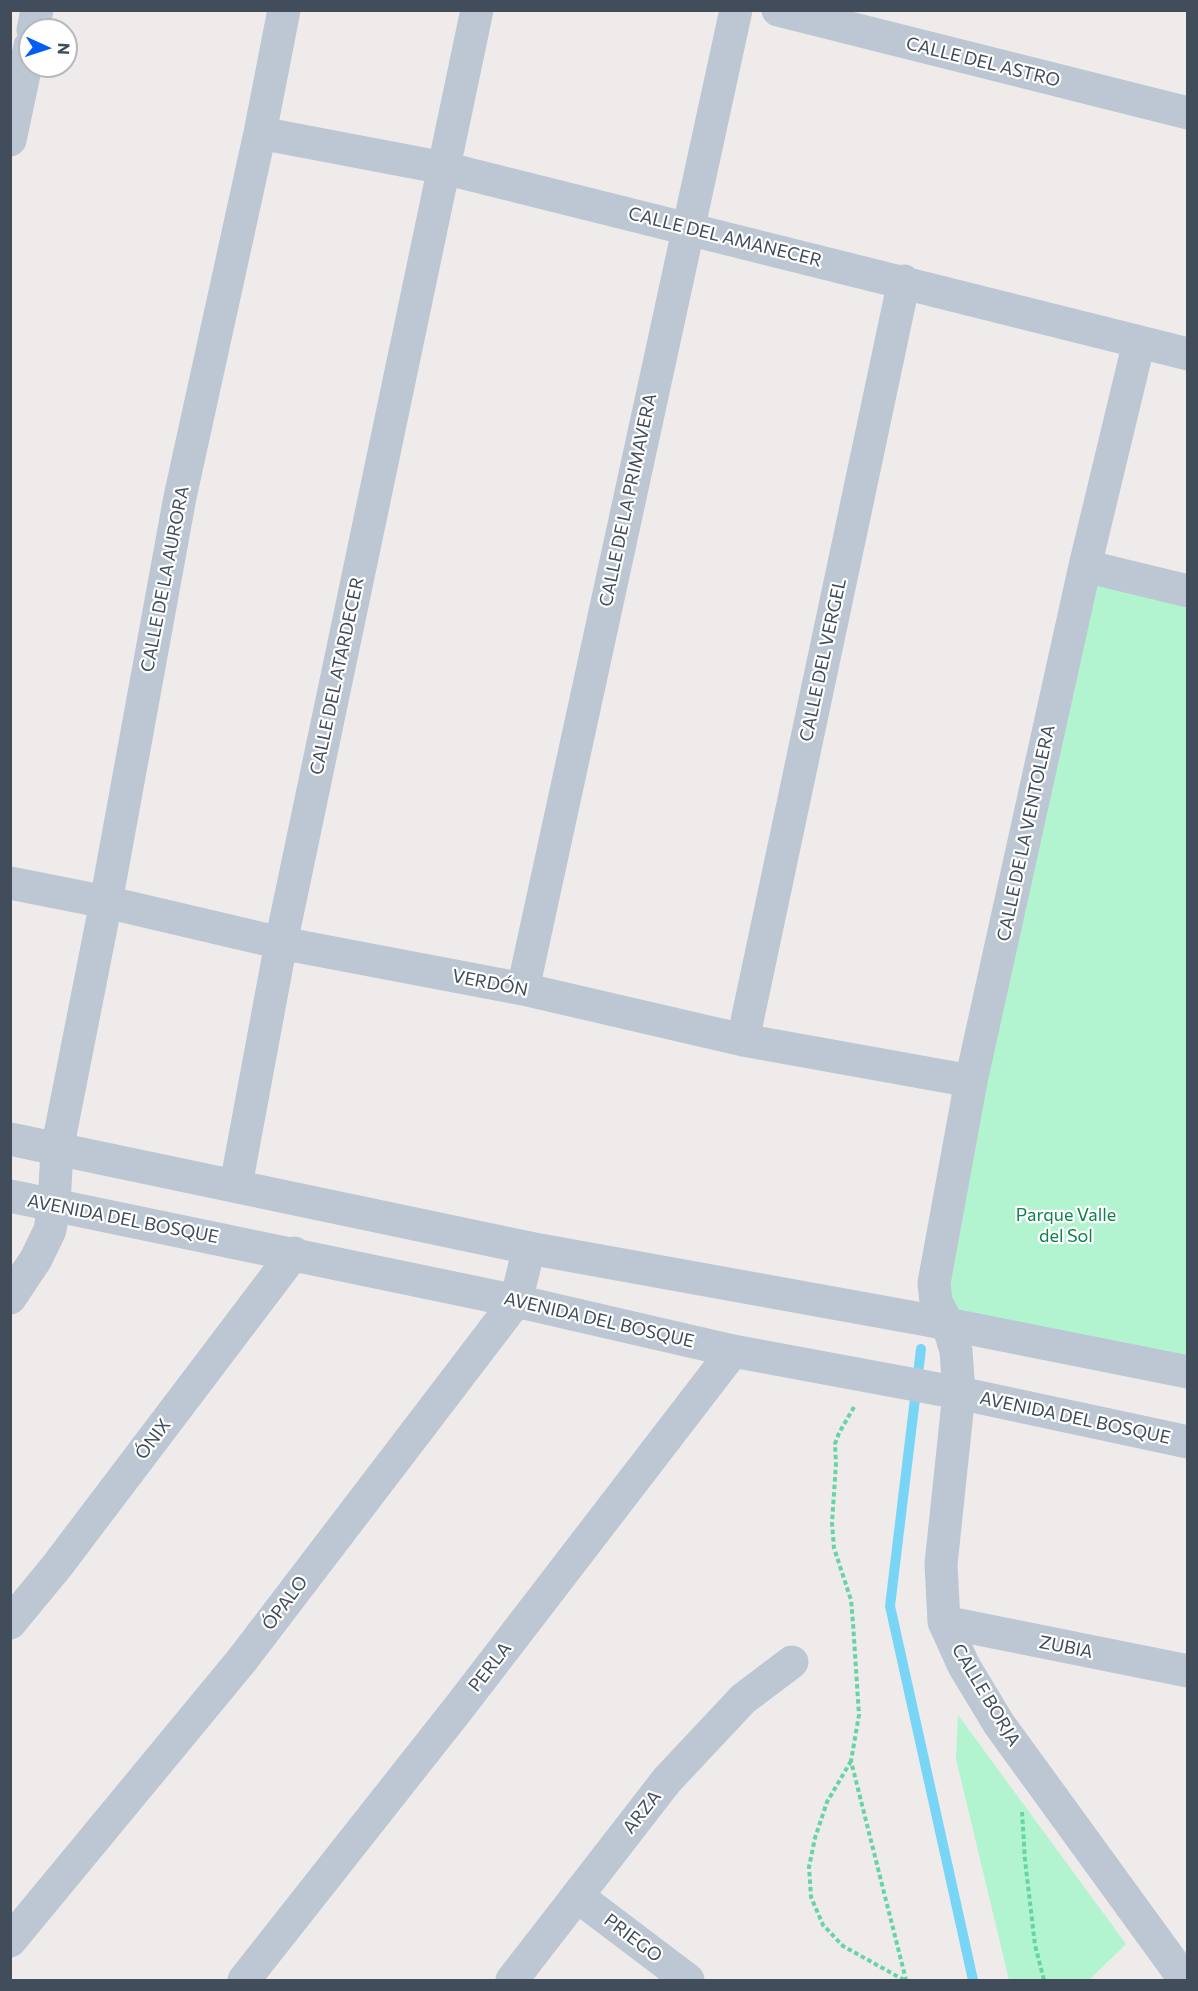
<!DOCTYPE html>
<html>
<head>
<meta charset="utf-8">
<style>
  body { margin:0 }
  #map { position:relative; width:1198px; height:1991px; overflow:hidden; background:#eeebea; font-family:Commissioner,sans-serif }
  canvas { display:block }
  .frame { position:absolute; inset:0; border:12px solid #414d5a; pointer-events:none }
  .north { position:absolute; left:18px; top:18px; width:60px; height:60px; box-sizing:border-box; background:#fff; border:2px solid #b3b8bd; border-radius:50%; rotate:93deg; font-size:16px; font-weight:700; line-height:24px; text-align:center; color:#414d5a }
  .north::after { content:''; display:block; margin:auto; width:21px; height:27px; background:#035df0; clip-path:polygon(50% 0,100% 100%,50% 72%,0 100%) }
</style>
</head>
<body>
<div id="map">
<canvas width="1198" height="1991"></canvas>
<div class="frame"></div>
<div class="north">N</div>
</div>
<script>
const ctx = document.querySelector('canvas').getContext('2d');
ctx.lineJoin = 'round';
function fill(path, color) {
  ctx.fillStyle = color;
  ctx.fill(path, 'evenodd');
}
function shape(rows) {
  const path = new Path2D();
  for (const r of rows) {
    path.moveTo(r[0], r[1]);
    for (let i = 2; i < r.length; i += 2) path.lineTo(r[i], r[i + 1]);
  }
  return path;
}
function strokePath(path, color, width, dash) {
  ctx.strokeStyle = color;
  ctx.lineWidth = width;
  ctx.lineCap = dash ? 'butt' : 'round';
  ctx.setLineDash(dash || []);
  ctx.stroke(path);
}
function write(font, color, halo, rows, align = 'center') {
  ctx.font = font + ' Commissioner,sans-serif';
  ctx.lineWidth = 4.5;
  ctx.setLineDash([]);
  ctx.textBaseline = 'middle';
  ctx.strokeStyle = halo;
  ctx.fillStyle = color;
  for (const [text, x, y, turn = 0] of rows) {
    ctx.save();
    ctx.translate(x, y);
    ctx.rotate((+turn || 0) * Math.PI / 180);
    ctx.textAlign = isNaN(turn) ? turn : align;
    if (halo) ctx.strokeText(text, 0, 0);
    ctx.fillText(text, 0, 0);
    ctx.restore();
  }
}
fill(shape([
  [1085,566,1187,591,1187,1372,948,1324,936,1302],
  [958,1715,1126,1944,1089,1980,1009,1980,956,1759]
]), '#b1f4cf');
strokePath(shape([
  [921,1349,890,1606,973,1980]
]), '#79d5f6', 10);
strokePath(shape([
  [854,1407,839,1433,835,1444,836,1464,832,1523,834,1548,851,1600,853,1623,859,1715,851,1761,906,1980],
  [851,1761,827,1802,815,1838,809,1867,811,1897,823,1925,843,1946,904,1980],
  [1022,1812,1025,1860,1035,1945,1044,1980]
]), '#66d5a4', 4, [4.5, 3]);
strokePath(shape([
  [778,10,1188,113],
  [33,30,37,10],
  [260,133,444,168,1188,354],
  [10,140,30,46],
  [1139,342,1085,566,971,1081,934,1283,936,1302,948,1324,956,1351,959,1393,941,1564,944,1622,964,1666,999,1724,1185,1980],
  [1085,566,1188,591],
  [10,883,106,902,281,943,523,989,743,1040,971,1081],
  [523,989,736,10],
  [743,1040,904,281],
  [236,1185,281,943,477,10],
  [10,1298,36,1259,50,1230,54,1205,57,1150,106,902,180,497,260,133,284,10],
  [944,1622,1188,1671],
  [10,1623,57,1566,294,1253],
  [577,1896,688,1980],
  [10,1941,242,1660,516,1301,529,1248],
  [244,1980,461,1705,733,1351],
  [512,1980,667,1780,743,1699,792,1662]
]), '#bcc7d3', 33);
strokePath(shape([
  [10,1139,529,1248,927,1320,1188,1372],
  [10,1196,516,1301,733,1351,959,1393,1188,1442]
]), '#bcc7d3', 33);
write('18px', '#414d5a', '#fff', [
  ["CALLE DEL ASTRO",983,62,14],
  ["CALLE DEL AMANECER",725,237,14],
  ["CALLE DE LA PRIMAVERA",628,500,-78],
  ["CALLE DE LA AURORA",165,579,-79],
  ["CALLE DEL VERGEL",823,660,-78],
  ["CALLE DEL ATARDECER",337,676,-78],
  ["CALLE DE LA VENTOLERA",1026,833,-78],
  ["VERDÓN",490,983,11],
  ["AVENIDA DEL BOSQUE",123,1219,11],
  ["AVENIDA DEL BOSQUE",599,1320,13],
  ["AVENIDA DEL BOSQUE",1075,1418,12],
  ["ÓNIX",153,1439,-53],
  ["ÓPALO",285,1603,-53],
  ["ZUBIA",1066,1647,11],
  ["PERLA",490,1667,-52],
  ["CALLE BORJA",986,1695,59],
  ["ARZA",642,1812,-52],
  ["PRIEGO",633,1938,37]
]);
write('18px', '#0b834e', '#fff', [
  ["Parque Valle",1066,1215],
  ["del Sol",1066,1236]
]);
</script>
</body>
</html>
